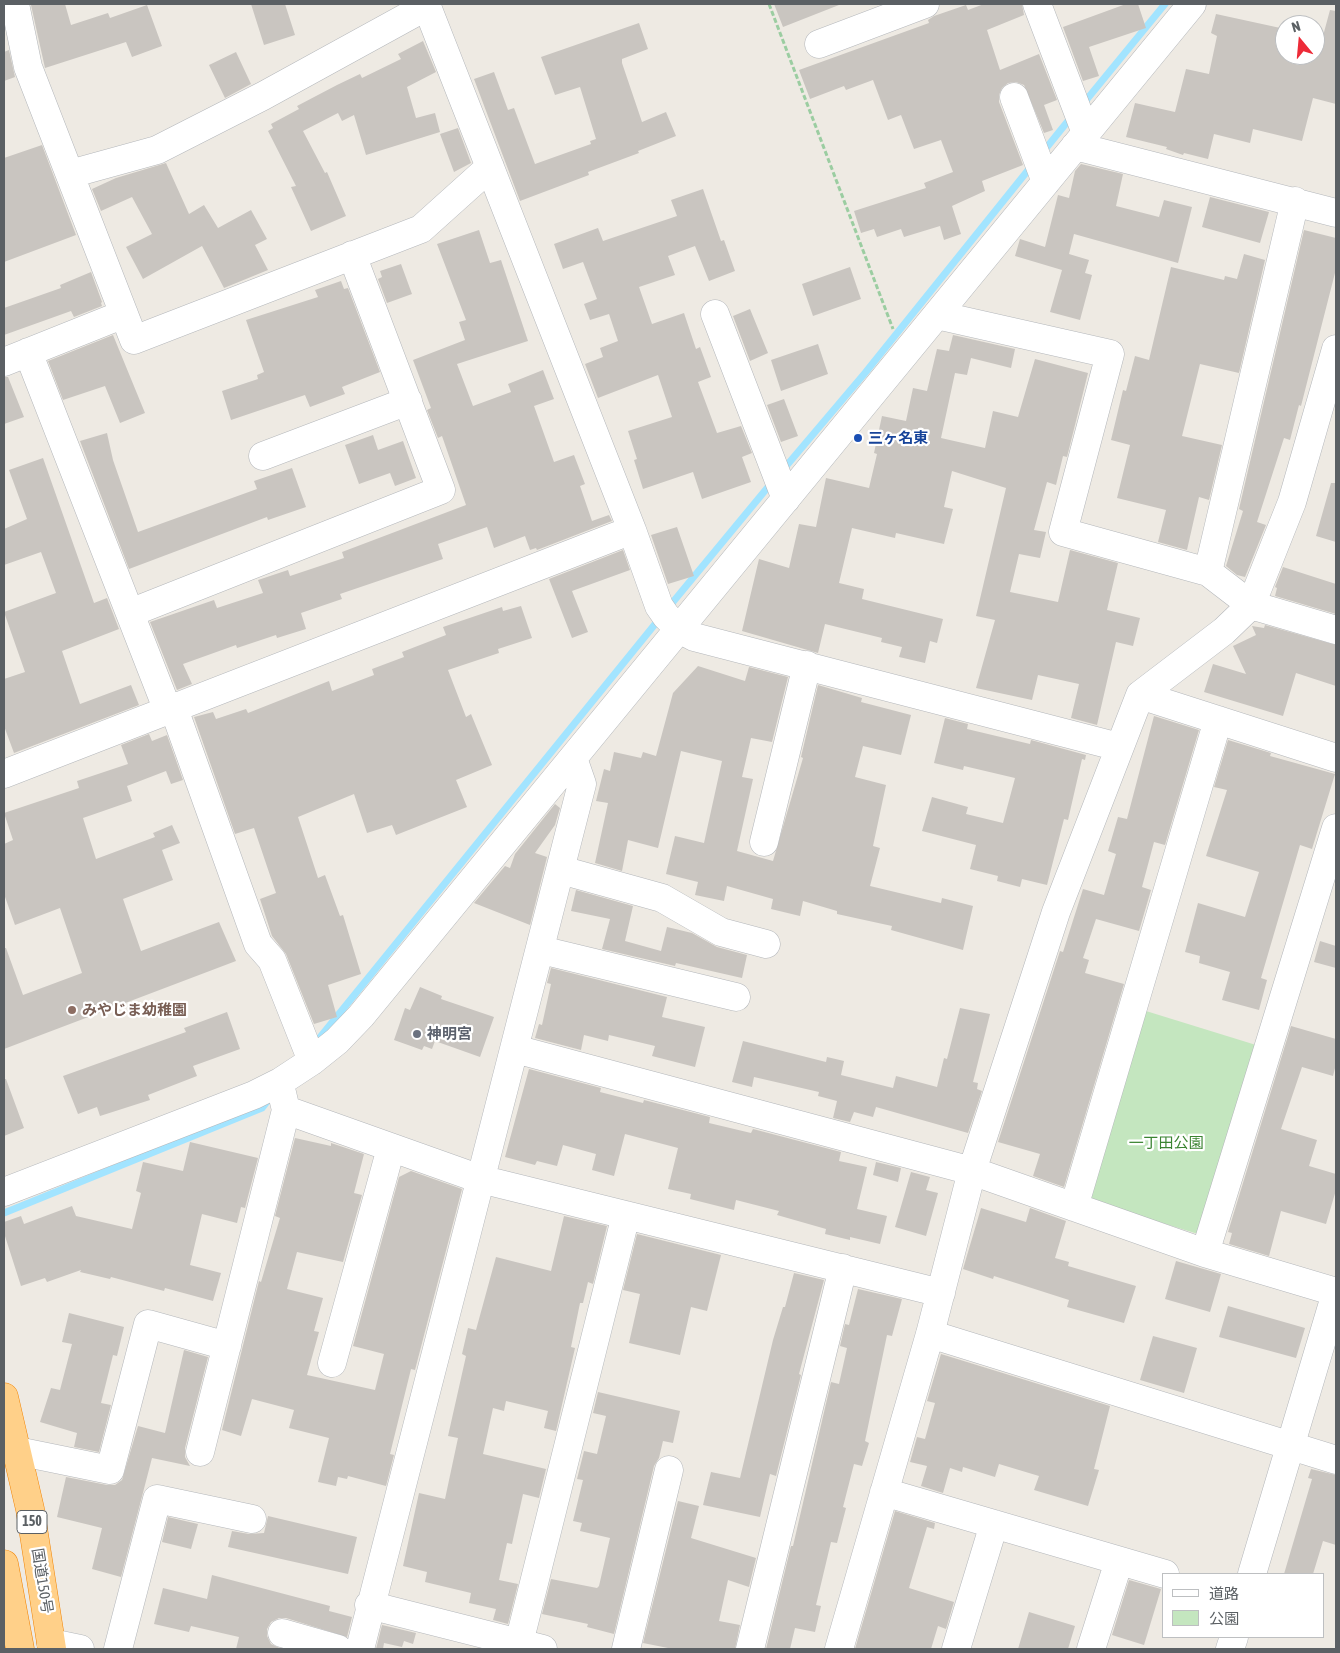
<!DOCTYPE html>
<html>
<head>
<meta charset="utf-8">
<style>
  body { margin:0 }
  #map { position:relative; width:1340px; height:1653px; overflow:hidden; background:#eeeae3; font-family:"Asap Condensed","Noto Sans JP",sans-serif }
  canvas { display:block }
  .frame { position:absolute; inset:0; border:5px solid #5b6064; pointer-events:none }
  .legend { position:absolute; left:1162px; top:1573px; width:162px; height:65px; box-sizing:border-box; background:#fff; border:1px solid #bdbfc1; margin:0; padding:6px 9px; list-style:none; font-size:15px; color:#5b6064 }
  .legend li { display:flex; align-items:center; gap:10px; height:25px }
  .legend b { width:25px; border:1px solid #bdbfc1 }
  .north { position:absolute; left:1275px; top:15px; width:50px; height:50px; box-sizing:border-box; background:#fff; border:1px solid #bdbfc1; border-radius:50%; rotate:343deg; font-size:14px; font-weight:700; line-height:20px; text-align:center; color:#5b6064 }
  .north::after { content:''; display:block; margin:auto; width:18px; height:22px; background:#ed2b38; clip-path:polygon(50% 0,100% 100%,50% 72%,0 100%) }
</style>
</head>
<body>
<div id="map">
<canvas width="1340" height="1653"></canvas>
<div class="frame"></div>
<ul class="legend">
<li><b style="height:6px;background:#fff"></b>道路</li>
<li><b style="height:14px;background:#c4e6bf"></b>公園</li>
</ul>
<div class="north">N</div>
</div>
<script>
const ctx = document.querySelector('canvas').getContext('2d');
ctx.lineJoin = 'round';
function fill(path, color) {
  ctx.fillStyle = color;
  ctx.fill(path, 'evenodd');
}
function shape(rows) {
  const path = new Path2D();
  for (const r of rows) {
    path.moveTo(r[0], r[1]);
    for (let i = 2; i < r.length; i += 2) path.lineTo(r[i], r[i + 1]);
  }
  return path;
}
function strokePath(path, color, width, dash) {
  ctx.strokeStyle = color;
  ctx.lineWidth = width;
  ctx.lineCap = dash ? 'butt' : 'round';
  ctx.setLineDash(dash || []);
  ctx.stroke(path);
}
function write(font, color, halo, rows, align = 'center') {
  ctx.font = font + ' "Asap Condensed","Noto Sans JP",sans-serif';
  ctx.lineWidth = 4.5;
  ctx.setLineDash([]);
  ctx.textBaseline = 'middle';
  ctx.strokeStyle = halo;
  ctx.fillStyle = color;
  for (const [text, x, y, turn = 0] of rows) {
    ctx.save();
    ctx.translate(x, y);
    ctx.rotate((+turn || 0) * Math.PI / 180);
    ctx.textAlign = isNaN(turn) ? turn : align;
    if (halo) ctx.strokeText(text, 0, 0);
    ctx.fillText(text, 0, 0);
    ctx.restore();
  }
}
fill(shape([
  [1146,1011,1256,1045,1198,1234,1088,1200]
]), '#c4e6bf');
strokePath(shape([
  [1083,104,1165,4],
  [1043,152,1072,116],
  [782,471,865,373,1033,164],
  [668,608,773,481],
  [317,1041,660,618],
  [4,1213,262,1108,269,1099]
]), '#a2e4ff', 7);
fill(shape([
  [35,4,65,4,71,25,108,13,110,18,147,5,162,46,132,57,126,42,45,68,31,5],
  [251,4,285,4,295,35,264,45],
  [774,4,839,4,839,5,783,27],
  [984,4,1022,4,1024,15,987,30,1000,70,1039,54,1057,100,1044,105,1053,130,1044,133,1024,85,1016,82,1008,83,1002,88,999,95,999,102,1023,165,982,181,985,191,952,206,961,234,944,240,940,226,904,237,901,229,877,237,874,229,861,233,854,211,926,188,924,183,953,172,941,140,914,149,901,115,888,120,873,80,846,90,844,86,810,99,799,70,929,23,928,20,934,16,966,5,968,10],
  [1126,4,1138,4,1146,28,1089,47,1099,76,1083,81,1063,27],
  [1330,10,1336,11,1336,104,1313,98,1302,141,1253,129,1250,143,1214,134,1208,159,1184,153,1183,155,1166,149,1167,147,1126,137,1135,103,1175,112,1186,69,1209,74,1217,36,1211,33,1216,14,1285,29,1285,55,1315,55,1315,46,1320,47],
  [639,23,648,49,622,59,622,63,642,122,666,112,676,136,638,151,639,153,588,172,589,175,520,201,474,79,494,72,508,110,514,108,535,164,591,144,590,141,596,139,580,87,555,95,541,57],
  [423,41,436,72,407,87,416,118,435,113,440,132,366,155,354,115,342,121,338,113,303,131,325,173,327,172,346,216,311,231,291,187,296,186,268,131,273,128,271,124,299,109,297,106,337,85,360,74,362,78,401,59,398,54],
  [9,50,15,77,4,81,4,52],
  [236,52,251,84,225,98,209,65],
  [458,128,471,163,454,172,440,134],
  [42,145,76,235,4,262,4,158],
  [166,163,189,214,204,205,218,228,251,210,267,239,255,245,268,270,224,288,202,246,143,279,126,247,152,234,132,197,101,211,92,189,116,178],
  [1081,164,1123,174,1116,206,1159,217,1164,200,1192,207,1178,263,1074,234,1069,254,1089,260,1085,273,1092,275,1080,320,1050,312,1062,270,1015,256,1020,239,1045,247,1058,195,1069,198,1075,171],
  [703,189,721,241,724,240,735,271,709,281,695,246,668,256,675,275,639,287,652,324,684,313,696,349,700,347,711,377,698,382,717,433,741,426,752,453,742,457,751,482,702,499,693,472,643,489,634,460,637,459,628,431,672,417,658,375,598,398,585,364,603,357,600,348,618,341,609,314,590,320,584,304,597,299,583,262,563,269,554,244,598,228,603,241,677,216,671,200],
  [1210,197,1269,212,1260,243,1202,227],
  [479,230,490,263,501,260,528,341,457,364,473,406,511,392,508,384,543,370,554,399,534,406,554,462,574,455,585,484,580,486,592,521,609,515,612,521,537,550,536,548,530,550,525,536,494,548,487,527,438,544,443,559,340,594,342,599,301,613,306,629,277,638,276,635,237,648,236,645,183,664,192,684,177,690,150,622,214,600,217,608,263,593,258,580,288,570,290,576,344,558,342,552,466,505,442,436,438,438,427,410,431,408,413,360,465,340,459,322,466,320,437,244],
  [1304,230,1336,238,1336,269,1301,406,1299,405,1290,440,1284,438,1257,522,1266,525,1245,577,1237,575,1226,566,1243,511,1239,509],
  [1244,254,1265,260,1239,373,1200,364,1182,436,1222,445,1209,500,1199,497,1187,550,1158,542,1166,510,1117,498,1130,445,1111,440,1123,390,1126,391,1135,356,1149,360,1171,267,1224,280,1225,276,1237,279],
  [401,264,412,294,387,303,378,279,382,277,380,271],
  [850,267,861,299,813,316,802,284],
  [91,272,102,302,101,303,102,306,74,317,71,311,4,335,4,308,61,288,60,285],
  [341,281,344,289,348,288,380,372,342,387,345,394,310,407,305,395,231,420,222,391,258,379,257,375,264,372,246,320,318,297,315,290],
  [750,309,768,353,750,361,733,316],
  [113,335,145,413,120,423,105,386,63,400,48,361],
  [953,335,1015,349,1011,368,971,358,967,375,955,373,941,438,985,448,993,411,1018,417,1035,359,1088,373,1067,457,1063,456,1056,485,1047,482,1034,530,1046,532,1040,558,1019,554,1010,592,1058,602,1070,550,1118,563,1107,610,1140,618,1133,646,1116,642,1097,725,1071,718,1079,684,1038,675,1032,700,976,688,995,620,976,616,1006,488,952,471,944,507,953,509,944,544,896,533,895,538,852,528,839,583,864,589,862,599,943,619,937,643,930,641,925,663,899,657,902,647,881,642,882,638,825,624,818,653,742,631,759,559,789,568,799,524,816,527,826,478,869,488,877,454,874,453,882,416,906,421,913,388,927,391,937,349,949,351],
  [818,344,828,374,781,391,771,360],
  [4,377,8,377,24,417,4,424],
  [784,399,798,436,781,442,767,405],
  [107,433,113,460,138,532,257,489,254,481,292,468,306,507,268,520,267,517,129,569,80,441],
  [373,435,378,450,403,441,416,478,395,486,390,473,359,484,345,445],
  [43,458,94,603,107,598,119,629,62,651,80,704,131,685,139,705,14,753,4,726,4,679,25,672,4,612,56,593,41,552,4,565,4,529,27,519,9,470],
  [1331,483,1336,483,1336,542,1316,536],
  [677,527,694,576,668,584,651,535],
  [623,550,630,570,572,591,588,632,572,638,549,579],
  [1283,567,1336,584,1336,614,1275,596,1277,588,1275,587],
  [521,606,532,638,498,649,499,653,448,670,466,717,471,714,492,765,456,780,467,807,396,835,392,825,367,833,354,794,298,817,318,878,325,875,340,916,343,915,361,974,328,985,337,1017,314,1024,286,954,272,936,260,899,276,893,254,828,235,834,194,717,213,712,216,719,246,709,248,713,329,681,332,691,374,675,372,669,404,657,402,652,446,635,443,627,502,607,503,611],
  [1265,625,1336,645,1336,686,1296,673,1283,716,1204,692,1213,664,1246,674,1233,646,1256,635,1252,626,1264,628],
  [698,666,745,681,749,667,788,677,772,742,751,738,742,777,753,779,737,851,773,861,803,758,801,757,818,685,862,698,861,702,911,715,901,755,863,746,855,777,886,785,873,846,880,848,870,886,941,903,942,898,973,906,963,950,891,930,892,926,837,914,837,911,803,901,800,916,771,909,773,899,727,886,724,901,695,895,698,882,666,874,675,836,704,843,722,761,681,751,658,848,628,840,622,871,595,863,608,803,596,801,604,769,610,771,614,752,641,758,643,752,656,756,673,693],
  [1154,716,1199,730,1165,845,1154,842,1142,887,1151,890,1139,931,1096,919,1083,958,1089,960,1085,973,1124,984,1064,1187,1033,1176,1040,1154,998,1142,1060,951,1063,952,1083,889,1104,895,1116,854,1108,851,1118,817,1127,819],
  [945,718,968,724,967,729,1030,744,1031,740,1086,755,1085,760,1082,759,1068,820,1064,819,1047,885,1022,879,1020,887,997,881,998,876,970,869,976,845,922,831,932,797,968,807,966,814,1003,823,1015,778,964,766,963,770,934,763],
  [149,734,152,741,167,735,183,780,171,784,166,771,127,786,132,801,83,818,96,859,155,837,153,833,172,825,180,843,162,850,173,880,123,899,141,951,219,922,236,961,4,1049,4,948,6,948,23,995,82,973,60,908,15,925,4,894,4,844,13,840,4,813,79,788,77,781,128,764,121,745],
  [1228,740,1271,753,1270,756,1335,774,1312,849,1300,845,1261,978,1267,980,1259,1010,1222,1000,1230,972,1199,963,1200,956,1185,952,1198,903,1245,917,1259,872,1206,856,1227,790,1214,787],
  [555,804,560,808,555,825,535,853,547,857,530,925,474,903,505,866,510,868,515,854],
  [576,890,633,906,625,941,661,951,667,927,692,933,717,947,747,955,742,978,676,963,675,966,602,949,610,919,571,911],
  [1320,941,1336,946,1336,968,1314,962],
  [551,968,667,997,662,1017,705,1027,695,1067,652,1056,655,1046,609,1035,608,1041,584,1035,581,1050,535,1038,539,1024,542,1025,551,984,547,983],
  [420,987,442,996,441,999,494,1017,480,1057,435,1041,432,1049,424,1046,422,1050,394,1040,405,1008,410,1010],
  [960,1008,990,1014,973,1082,978,1083,977,1089,982,1091,968,1133,876,1107,873,1117,854,1112,850,1122,833,1118,837,1101,818,1096,819,1092,754,1077,752,1087,732,1082,743,1041,826,1062,827,1057,844,1061,841,1075,893,1088,896,1076,937,1087,944,1058,947,1059],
  [227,1012,240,1049,193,1066,197,1076,148,1095,150,1100,100,1116,97,1107,78,1114,63,1076,186,1032,184,1028],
  [1291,1026,1336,1039,1336,1064,1333,1076,1302,1067,1281,1129,1317,1140,1309,1166,1336,1174,1336,1190,1326,1224,1281,1211,1269,1256,1229,1244,1232,1233,1228,1232],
  [529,1069,601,1088,600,1092,643,1103,644,1100,710,1117,709,1123,751,1133,753,1129,841,1152,839,1161,867,1167,857,1209,887,1216,880,1244,850,1237,850,1240,825,1234,826,1229,777,1215,779,1211,736,1200,734,1210,690,1199,691,1194,668,1189,678,1148,625,1134,614,1176,592,1170,596,1154,563,1145,557,1166,537,1161,535,1165,505,1157],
  [4,1079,6,1079,24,1128,4,1136],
  [295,1138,331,1146,331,1143,364,1154,354,1193,362,1195,343,1262,297,1252,287,1289,323,1298,314,1331,319,1332,307,1375,375,1390,384,1354,353,1346,399,1177,411,1171,462,1189,415,1370,411,1369,390,1454,394,1455,386,1486,348,1476,347,1479,338,1477,336,1486,318,1482,329,1438,289,1428,294,1410,252,1399,241,1436,222,1430,259,1281,261,1282,280,1218,275,1216],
  [190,1142,258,1158,245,1208,241,1207,237,1223,202,1214,190,1265,221,1273,213,1301,165,1288,164,1291,111,1277,110,1279,80,1272,81,1270,47,1282,45,1278,21,1286,4,1233,4,1222,21,1216,24,1224,72,1206,76,1216,132,1229,141,1193,136,1191,143,1162,183,1171],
  [876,1162,901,1168,898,1182,873,1175],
  [911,1172,930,1177,926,1190,938,1193,926,1236,895,1227],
  [981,1208,1026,1222,1030,1208,1066,1221,1055,1258,1069,1262,1068,1266,1136,1286,1124,1323,1067,1307,1069,1300,994,1276,993,1279,963,1269],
  [564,1216,607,1226,593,1284,588,1282,583,1303,580,1303,571,1347,575,1348,556,1431,544,1428,548,1411,506,1401,504,1411,493,1408,483,1454,546,1469,539,1498,523,1494,512,1544,507,1543,499,1580,518,1584,508,1624,493,1620,496,1609,469,1603,471,1593,425,1582,427,1572,403,1566,419,1493,445,1499,458,1438,448,1436,466,1356,462,1354,468,1328,476,1330,496,1257,551,1271],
  [637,1234,721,1255,707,1311,691,1307,680,1355,629,1343,640,1294,623,1290],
  [1176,1261,1221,1274,1210,1312,1165,1299],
  [794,1273,824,1280,799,1374,801,1375,776,1476,770,1474,760,1517,703,1505,711,1472,740,1478,773,1340,783,1307,785,1307],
  [858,1289,902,1299,892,1336,887,1335,865,1441,869,1443,862,1466,854,1464,843,1507,846,1508,837,1543,831,1542,816,1605,821,1606,815,1632,795,1628,790,1649,766,1649,791,1546,793,1546,831,1382,839,1384,847,1348,840,1346,845,1324,849,1325],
  [1228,1306,1305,1328,1296,1358,1219,1337],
  [69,1313,124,1327,117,1356,113,1355,101,1403,111,1405,99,1452,74,1447,77,1433,40,1422,51,1388,60,1390,72,1344,62,1342],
  [1153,1336,1197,1348,1184,1393,1140,1380],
  [184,1350,208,1357,185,1448,185,1457,190,1466,152,1458,121,1577,92,1569,102,1528,57,1517,66,1477,107,1485,115,1485,122,1480,138,1426,165,1433],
  [941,1354,1110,1406,1094,1469,1099,1470,1088,1506,1034,1490,1039,1476,999,1464,995,1477,963,1467,962,1472,950,1468,943,1493,921,1486,927,1466,910,1462,917,1437,925,1439,935,1403,927,1401],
  [598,1392,680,1411,673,1443,663,1441,659,1458,654,1466,614,1634,587,1627,588,1624,542,1614,551,1579,597,1588,599,1586,610,1538,580,1531,582,1523,573,1521,583,1480,577,1479,584,1451,597,1454,606,1416,593,1413],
  [1311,1469,1336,1475,1336,1545,1323,1541,1313,1574,1284,1574,1312,1479,1308,1478],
  [678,1501,699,1506,691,1538,756,1558,749,1587,728,1580,719,1621,740,1625,735,1649,673,1649,643,1643],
  [895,1511,935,1523,934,1529,927,1527,909,1588,954,1602,946,1629,938,1626,931,1649,855,1649],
  [268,1516,357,1537,348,1574,228,1547,232,1531,249,1534,264,1533],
  [168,1517,198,1524,191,1549,162,1542],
  [212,1575,330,1606,329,1611,352,1617,347,1637,286,1618,279,1618,271,1622,267,1629,267,1636,271,1644,282,1649,236,1649,239,1637,191,1626,189,1632,154,1624,163,1588,207,1599],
  [1129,1580,1161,1589,1144,1645,1112,1635],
  [1029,1612,1075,1626,1068,1649,1018,1649],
  [382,1625,416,1633,413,1644,404,1641,402,1647,384,1643,383,1649,376,1649]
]), '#c9c5c0');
const minor = shape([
  [15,4,28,67,134,340,421,229,490,167],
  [426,4,632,530,659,606,666,616,679,629,694,637,1119,747],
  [1037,4,1086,133],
  [819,44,925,4],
  [1014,97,1046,182],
  [1075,146,1336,213],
  [70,174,157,150,263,96,427,6],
  [715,314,786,499],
  [937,315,1110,354,1063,532,1208,572,1251,605,1336,630],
  [28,352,168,711],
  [4,362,124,314],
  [263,456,408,401],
  [1208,572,1295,201],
  [130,613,441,490,352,255],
  [1140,695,1336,758],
  [174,709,258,944,272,960,312,1061],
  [4,774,632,530],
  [764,842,807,665],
  [561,870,662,898,721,932,766,944],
  [541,950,736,997],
  [515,1049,972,1171,1205,1253,1336,1292],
  [286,1110,480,1179,941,1293],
  [4,1192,254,1095,280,1082,312,1061,337,1041,361,1016,1192,4],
  [1074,1207,1218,720],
  [1205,1253,1336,828],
  [930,1334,1336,1460],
  [332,1363,391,1148],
  [17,1451,110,1470,148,1324,227,1346],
  [200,1452,286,1110,282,1093],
  [884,1492,1165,1574],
  [1252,1574,1336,1293],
  [369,1605,543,1649],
  [282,1633,338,1649],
  [51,1643,80,1649],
  [519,1643,626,1215],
  [118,1649,157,1499,252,1519],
  [360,1649,582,784,573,758],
  [626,1649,669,1470],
  [750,1649,843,1268],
  [839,1649,930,1334,972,1171,1056,912,1140,695,1224,631,1251,605,1292,502,1336,349],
  [956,1649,994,1524],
  [1091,1649,1119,1561],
  [1230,1649,1234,1637]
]);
const highway = shape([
  [4,1397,30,1509,52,1649],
  [4,1564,20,1649]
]);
strokePath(minor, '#b4b7bb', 29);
strokePath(highway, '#f18200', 29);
strokePath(shape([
  [769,4,893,329]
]), '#9bcda1', 3, [5, 2.5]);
strokePath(minor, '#fff', 28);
strokePath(highway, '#ffd089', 28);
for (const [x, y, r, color] of [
  [858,438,5,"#1a4fb4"],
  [72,1010,5,"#8d6e63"],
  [417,1034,5,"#6b7280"]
]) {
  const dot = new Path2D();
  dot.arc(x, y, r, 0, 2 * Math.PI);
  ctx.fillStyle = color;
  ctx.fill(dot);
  strokePath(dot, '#fff', 2);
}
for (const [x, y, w] of [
  [32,1522,30]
]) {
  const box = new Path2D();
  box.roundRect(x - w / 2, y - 11.5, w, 23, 4);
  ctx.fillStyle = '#fff';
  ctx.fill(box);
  strokePath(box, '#5b6064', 1);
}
write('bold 14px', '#5b6064', null, [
  ["150",32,1522]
]);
write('bold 15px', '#164399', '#fff', [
  ["三ヶ名東",868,438]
], 'left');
write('bold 15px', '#785e54', '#fff', [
  ["みやじま幼稚園",82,1010]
], 'left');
write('bold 15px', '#5b616d', '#fff', [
  ["神明宮",427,1034]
], 'left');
write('15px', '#3b8432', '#fff', [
  ["一丁田公園",1166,1143]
]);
write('15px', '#5b6064', '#fff', [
  ["国道150号",42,1581,81]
]);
</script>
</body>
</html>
